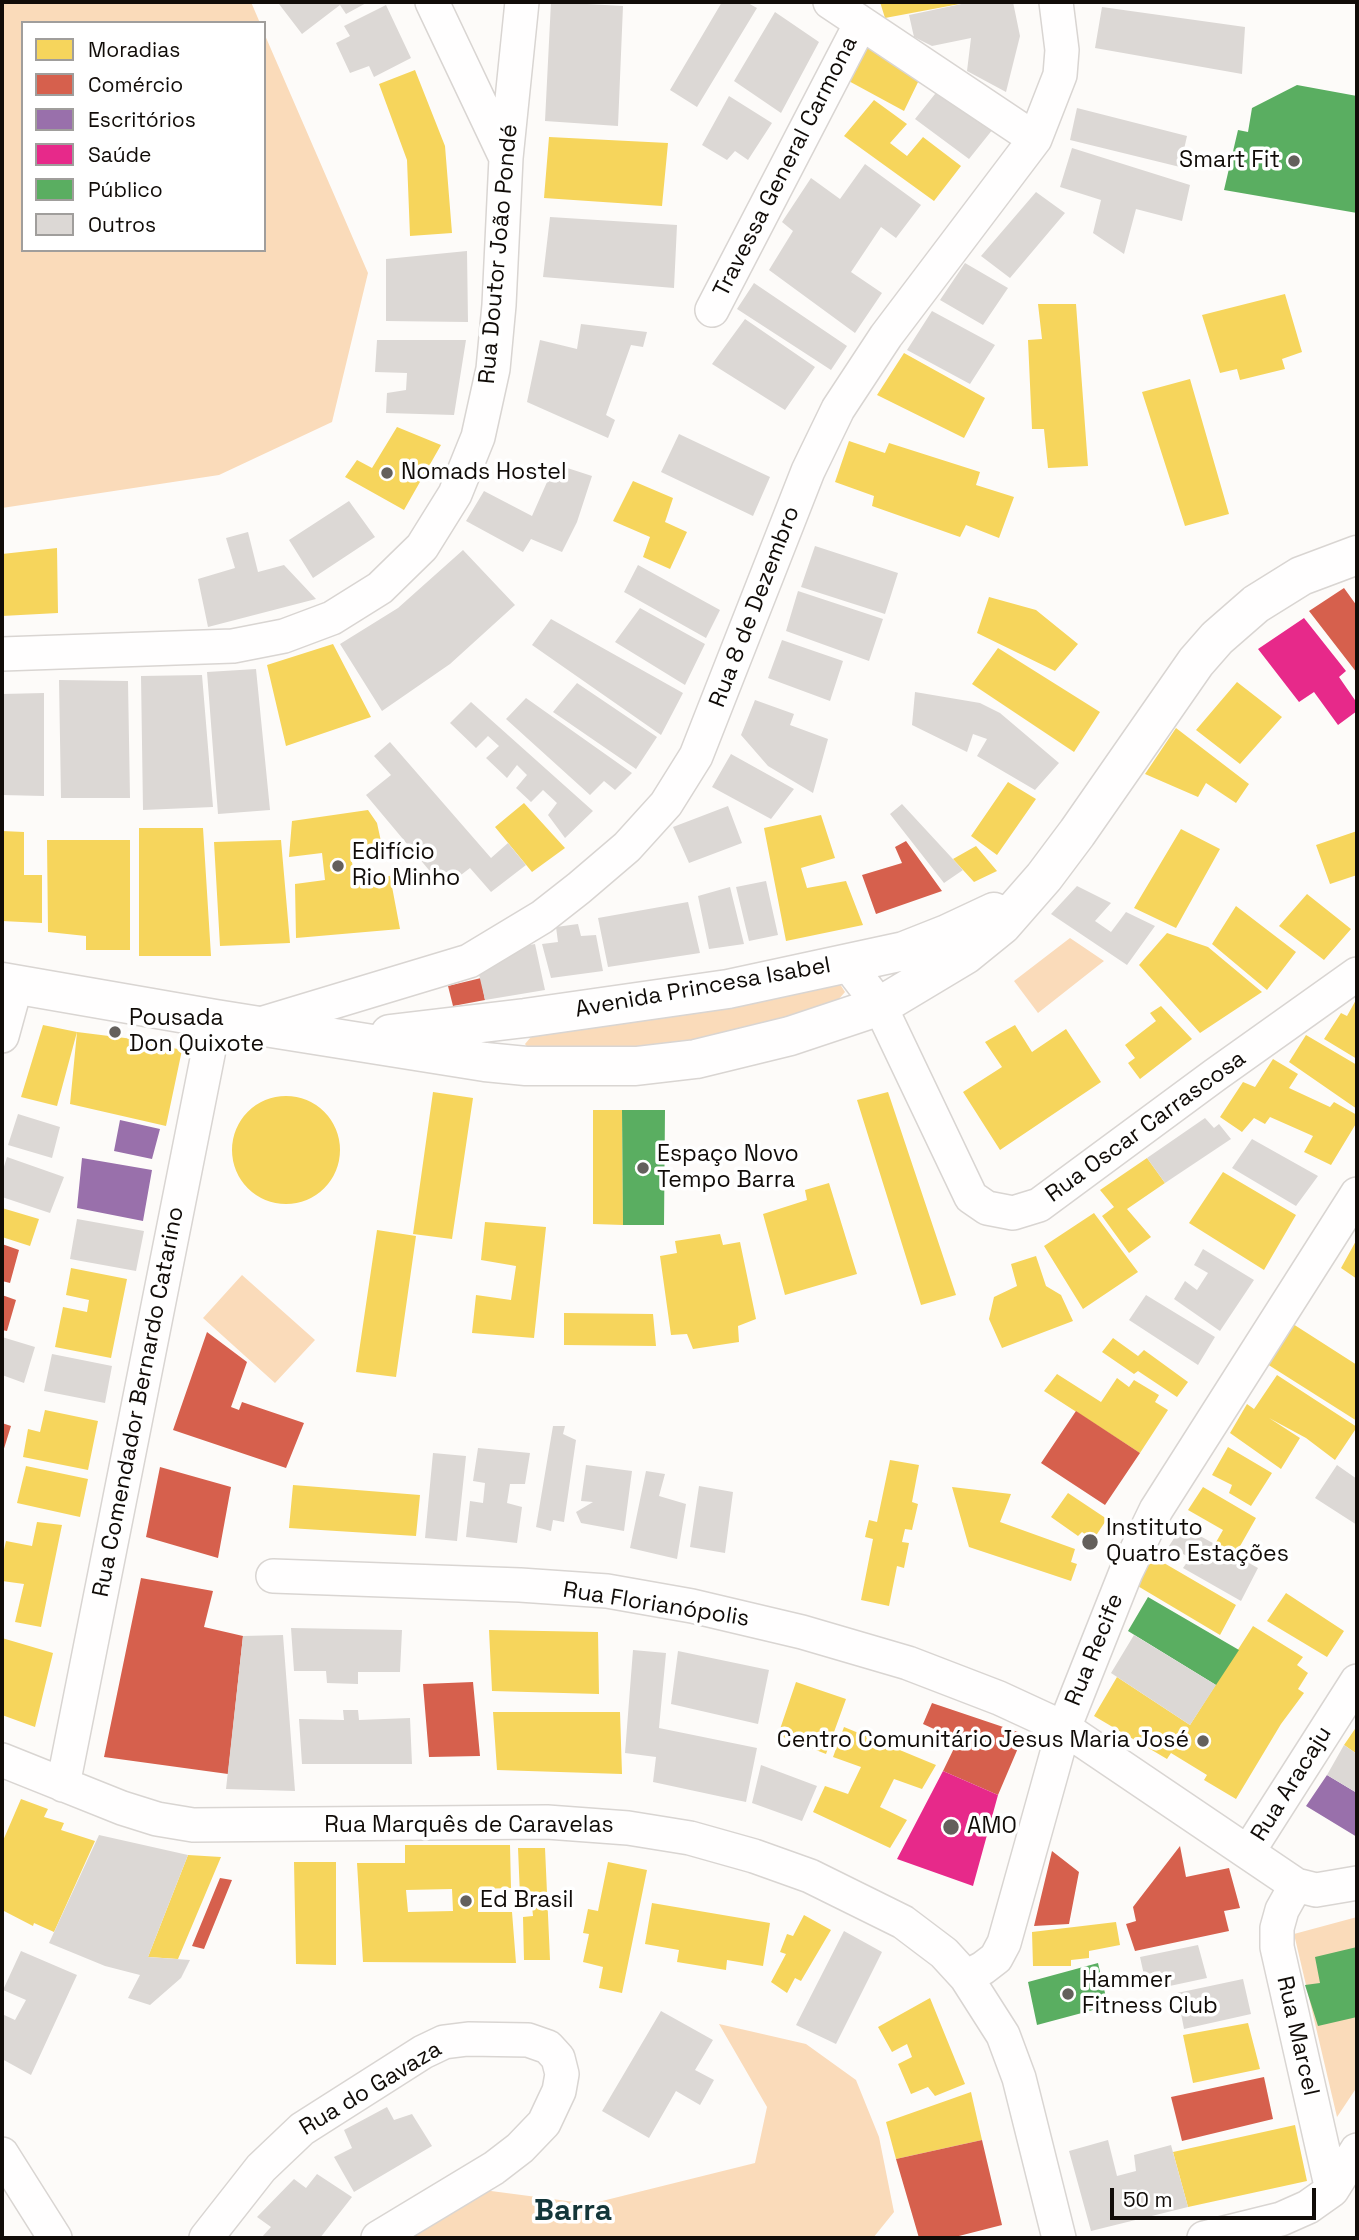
<!DOCTYPE html>
<html>
<head>
<meta charset="utf-8">
<style>
  body { margin:0 }
  #map { position:relative; width:1359px; height:2240px; overflow:hidden; background:#fdfbf9; font-family:"Space Grotesk",sans-serif }
  canvas { display:block }
  .frame { position:absolute; inset:0; border:4px solid #110c08; pointer-events:none }
  .legend { position:absolute; left:21px; top:21px; width:245px; height:231px; box-sizing:border-box; background:#fff; border:2px solid #a09e9c; margin:0; padding:9px 12px; list-style:none; font-size:21px; color:#110c08 }
  .legend li { display:flex; align-items:center; gap:14px; height:35px }
  .legend b { width:35px; border:2px solid #a09e9c }
  .scale { position:absolute; left:1110px; top:2188px; width:206px; height:32px; box-sizing:border-box; border:4px solid #110c08; border-top:0; padding-left:9px; font-size:21px; line-height:24px; white-space:nowrap; color:#110c08; -webkit-text-stroke:5px #fff; paint-order:stroke }
</style>
</head>
<body>
<div id="map">
<canvas width="1359" height="2240"></canvas>
<div class="frame"></div>
<ul class="legend">
<li><b style="height:19px;background:#f6d55c"></b>Moradias</li>
<li><b style="height:19px;background:#d6604d"></b>Comércio</li>
<li><b style="height:19px;background:#9970ab"></b>Escritórios</li>
<li><b style="height:19px;background:#e7298a"></b>Saúde</li>
<li><b style="height:19px;background:#5aae61"></b>Público</li>
<li><b style="height:19px;background:#dcd8d5"></b>Outros</li>
</ul>
<div class="scale">50 m</div>
</div>
<script>
const ctx = document.querySelector('canvas').getContext('2d');
ctx.lineJoin = 'round';
function fill(path, color) {
  ctx.fillStyle = color;
  ctx.fill(path, 'evenodd');
}
function shape(rows) {
  const path = new Path2D();
  for (const r of rows) {
    if (r.length === 3) {
      path.moveTo(r[0] + r[2], r[1]);
      path.arc(r[0], r[1], r[2], 0, 2 * Math.PI);
      continue;
    }
    path.moveTo(r[0], r[1]);
    for (let i = 2; i < r.length; i += 2) path.lineTo(r[i], r[i + 1]);
  }
  return path;
}
function strokePath(path, color, width, dash) {
  ctx.strokeStyle = color;
  ctx.lineWidth = width;
  ctx.lineCap = dash ? 'butt' : 'round';
  ctx.setLineDash(dash || []);
  ctx.stroke(path);
}
function write(font, color, halo, rows, align = 'center') {
  ctx.font = font + ' "Space Grotesk",sans-serif';
  ctx.lineWidth = 7;
  ctx.setLineDash([]);
  ctx.textBaseline = 'middle';
  ctx.strokeStyle = halo;
  ctx.fillStyle = color;
  for (const [text, x, y, turn = 0] of rows) {
    ctx.save();
    ctx.translate(x, y);
    ctx.rotate((+turn || 0) * Math.PI / 180);
    ctx.textAlign = isNaN(turn) ? turn : align;
    if (halo) ctx.strokeText(text, 0, 0);
    ctx.fillText(text, 0, 0);
    ctx.restore();
  }
}
fill(shape([
  [2,2,251,2,260,23,23,23,23,250,264,250,264,33,368,273,332,422,219,475,2,508],
  [1070,938,1104,961,1038,1013,1014,981],
  [838,981,845,992,838,1000,774,1026,680,1049,534,1056,525,1044,535,1032],
  [242,1275,315,1340,275,1383,203,1318],
  [1357,1917,1357,2087,1337,2117,1294,1934],
  [719,2024,806,2044,856,2080,879,2137,894,2212,873,2238,375,2238,453,2186,590,2204,755,2163,767,2107]
]), '#fadbba');
fill(shape([
  [880,2,965,2,965,3,885,18],
  [865,45,920,78,904,111,845,79],
  [415,70,445,146,452,233,410,236,407,160,379,84],
  [874,100,907,124,890,143,907,156,923,137,961,166,934,201,844,136],
  [549,137,668,143,662,206,544,198],
  [1285,294,1302,352,1282,359,1285,369,1240,380,1237,369,1220,373,1202,315],
  [1038,304,1076,304,1088,466,1048,468,1044,429,1032,429,1028,340,1042,339],
  [904,353,985,398,964,438,877,395],
  [1190,379,1229,514,1185,526,1142,392],
  [397,427,441,445,404,510,345,477,357,460,372,468],
  [849,441,885,453,889,443,980,472,976,485,1014,497,999,538,966,525,960,537,872,506,874,496,835,482],
  [633,481,673,498,665,522,687,532,670,569,643,557,650,537,613,521],
  [57,548,58,613,2,616,2,554],
  [989,597,1036,610,1078,644,1055,671,977,633],
  [333,644,371,717,286,746,267,665],
  [998,648,1100,712,1074,752,972,684],
  [1237,682,1282,717,1240,764,1196,730],
  [1176,728,1249,784,1236,803,1206,783,1198,797,1145,774],
  [1008,782,1036,799,997,855,971,836],
  [524,803,565,848,532,872,495,827],
  [368,810,377,823,382,846,350,850,355,880,390,876,400,929,296,938,295,884,325,880,322,853,289,857,292,821],
  [821,815,835,858,801,868,807,888,846,881,863,925,786,941,764,828],
  [139,828,203,828,211,956,139,956],
  [1181,829,1220,849,1176,928,1134,908],
  [2,831,24,832,24,875,42,875,42,923,2,921],
  [1357,831,1357,875,1330,884,1316,845],
  [47,840,130,840,130,950,86,950,86,936,48,932],
  [281,840,290,943,220,946,214,842],
  [976,846,997,871,974,882,953,859],
  [1307,894,1351,929,1324,960,1279,926],
  [1236,906,1296,952,1267,990,1212,944],
  [1167,933,1208,947,1262,992,1200,1033,1139,965],
  [1357,998,1357,1059,1324,1039,1341,1013,1347,1016],
  [1161,1006,1192,1039,1140,1079,1128,1063,1135,1058,1125,1045,1156,1021,1150,1013],
  [43,1025,77,1032,57,1106,21,1097],
  [1015,1025,1032,1052,1066,1029,1101,1082,1000,1150,963,1092,1002,1067,985,1042],
  [77,1032,133,1039,182,1050,166,1126,70,1104],
  [1306,1035,1357,1065,1357,1109,1289,1062],
  [1273,1059,1298,1074,1289,1088,1330,1107,1334,1102,1357,1115,1357,1122,1331,1165,1304,1152,1313,1136,1270,1117,1265,1124,1254,1118,1242,1132,1220,1117,1243,1082,1255,1087],
  [433,1092,473,1098,452,1239,413,1234],
  [888,1092,956,1295,921,1305,857,1100],
  [286,1150,54],
  [593,1110,622,1110,623,1225,593,1224],
  [1147,1158,1165,1183,1127,1209,1151,1237,1129,1253,1102,1216,1114,1207,1100,1190],
  [1223,1172,1296,1215,1264,1270,1189,1223],
  [829,1183,857,1274,785,1295,763,1214,807,1200,805,1190],
  [2,1208,39,1219,30,1246,2,1237],
  [1094,1213,1138,1272,1083,1309,1044,1246],
  [485,1222,546,1227,534,1338,472,1333,476,1295,511,1300,516,1266,481,1260],
  [377,1230,416,1236,396,1377,356,1372],
  [720,1234,723,1245,740,1242,756,1319,738,1326,739,1342,693,1349,687,1334,671,1335,660,1256,677,1253,675,1241],
  [1357,1239,1357,1279,1341,1268],
  [1036,1256,1046,1286,1061,1295,1073,1321,1002,1348,989,1319,994,1297,1017,1286,1011,1264],
  [71,1268,127,1279,111,1358,55,1347,63,1307,87,1312,89,1300,66,1295],
  [564,1313,653,1314,656,1346,564,1345],
  [1293,1324,1357,1365,1357,1421,1267,1364],
  [1113,1338,1138,1356,1144,1350,1188,1382,1177,1397,1138,1371,1134,1374,1102,1352],
  [1057,1374,1101,1402,1117,1378,1129,1387,1134,1380,1159,1395,1155,1402,1168,1410,1140,1453,1044,1391],
  [1277,1375,1357,1427,1335,1460,1306,1438,1269,1418,1300,1438,1281,1469,1230,1433,1247,1404,1254,1409],
  [45,1410,98,1421,88,1470,23,1457,28,1429,40,1432],
  [1228,1447,1272,1473,1251,1506,1229,1493,1232,1485,1212,1475],
  [890,1460,919,1465,912,1502,918,1504,912,1530,905,1529,902,1542,909,1543,904,1568,897,1566,889,1606,861,1600,873,1539,865,1537,869,1520,877,1522],
  [26,1466,88,1479,80,1517,17,1503],
  [293,1485,420,1495,416,1536,289,1528],
  [952,1487,1011,1494,1000,1522,1075,1549,1071,1562,1077,1564,1071,1581,969,1547],
  [1203,1487,1256,1518,1235,1555,1215,1544,1223,1530,1188,1510],
  [1068,1493,1107,1519,1093,1540,1082,1532,1078,1536,1051,1517],
  [37,1522,62,1525,41,1627,15,1622,24,1584,2,1581,2,1559,6,1541,32,1546],
  [1152,1556,1236,1605,1220,1635,1136,1585],
  [1286,1593,1344,1631,1327,1657,1267,1621],
  [1253,1626,1303,1657,1297,1665,1308,1673,1298,1689,1304,1693,1281,1724,1236,1799,1204,1780,1207,1775,1171,1753,1167,1759,1094,1716,1117,1677,1190,1725],
  [489,1630,598,1632,599,1694,492,1691],
  [2,1638,53,1653,35,1727,2,1715],
  [796,1682,846,1699,826,1754,778,1735],
  [493,1712,620,1712,622,1774,497,1770],
  [1357,1726,1357,1754,1344,1745],
  [844,1727,936,1765,922,1789,894,1779,880,1807,907,1820,890,1848,813,1812,825,1786,848,1794,861,1767,833,1757],
  [21,1799,48,1809,44,1817,64,1823,61,1830,95,1841,54,1932,34,1923,33,1926,2,1910,2,1843],
  [405,1845,510,1845,511,1888,478,1889,478,1912,512,1912,516,1963,363,1962,357,1863,405,1863],
  [452,1889,453,1911,408,1912,406,1890],
  [518,1848,545,1848,550,1960,524,1960,523,1917,533,1916,531,1896,520,1896],
  [188,1855,221,1857,178,1959,148,1957],
  [294,1862,336,1862,336,1965,296,1964],
  [608,1862,647,1870,622,1993,599,1988,603,1967,583,1962,589,1934,583,1933,588,1909,598,1911],
  [652,1903,770,1923,763,1966,727,1960,726,1970,677,1962,679,1950,645,1944],
  [804,1915,831,1930,801,1981,795,1978,787,1993,771,1982,786,1954,780,1952,787,1934,793,1936],
  [1116,1922,1120,1945,1089,1951,1089,1958,1071,1960,1071,1966,1033,1966,1032,1932],
  [930,1998,965,2084,935,2096,928,2087,911,2094,898,2064,912,2057,907,2044,892,2052,878,2027],
  [1248,2023,1260,2069,1193,2083,1183,2035],
  [971,2092,982,2140,896,2159,886,2122],
  [1295,2125,1307,2181,1188,2207,1173,2152]
]), '#f6d55c');
fill(shape([
  [1344,588,1357,606,1357,673,1309,611],
  [906,841,942,891,876,914,862,875,902,863,895,847],
  [481,978,485,1000,453,1006,448,986],
  [2,1244,19,1250,10,1283,2,1281],
  [2,1295,16,1300,7,1331,2,1330],
  [207,1332,247,1362,231,1407,239,1410,242,1402,304,1423,286,1468,173,1430],
  [1076,1411,1140,1453,1105,1505,1041,1463],
  [2,1423,11,1426,2,1455],
  [160,1467,231,1487,218,1558,146,1537],
  [141,1578,213,1591,204,1627,243,1636,228,1774,104,1757],
  [473,1682,480,1756,429,1757,423,1684],
  [932,1703,1024,1734,998,1795,943,1771,958,1740,923,1724],
  [1180,1846,1186,1877,1229,1868,1240,1908,1224,1911,1229,1931,1135,1951,1126,1924,1136,1921,1133,1907],
  [1052,1851,1079,1872,1069,1924,1034,1926],
  [220,1878,232,1880,204,1949,192,1946],
  [1264,2077,1273,2119,1182,2141,1171,2097],
  [982,2140,1002,2225,951,2238,919,2238,896,2159]
]), '#d6604d');
fill(shape([
  [120,1120,160,1129,152,1159,114,1151],
  [82,1158,152,1170,143,1221,77,1208],
  [1327,1775,1357,1793,1357,1837,1306,1806]
]), '#9970ab');
fill(shape([
  [1304,618,1346,671,1339,677,1357,703,1357,711,1338,725,1314,692,1299,702,1258,649],
  [943,1771,998,1795,973,1886,897,1859]
]), '#e7298a');
fill(shape([
  [1297,85,1357,96,1357,213,1224,190,1238,130,1248,132,1252,108],
  [622,1110,665,1110,664,1225,623,1225],
  [1148,1597,1239,1650,1216,1685,1128,1631],
  [1357,1947,1357,2017,1318,2026,1305,1985,1320,1983,1315,1957],
  [1098,1963,1108,2006,1037,2025,1028,1982]
]), '#5aae61');
fill(shape([
  [282,2,368,2,346,14,340,5,302,34,279,4],
  [551,2,623,6,618,126,545,121],
  [722,2,746,2,757,8,697,107,670,90],
  [971,2,1013,2,1020,36,1006,92,967,71,971,38,932,46,914,37,909,15],
  [386,5,411,58,374,77,369,66,350,73,336,43,350,36,344,26],
  [1102,7,1245,27,1242,74,1095,48],
  [775,12,819,42,781,113,734,81],
  [939,89,993,129,969,159,915,119],
  [729,96,772,123,748,160,735,151,727,160,702,145],
  [1077,108,1187,136,1180,167,1070,140],
  [1072,148,1190,185,1182,221,1136,209,1124,254,1093,233,1101,200,1060,187],
  [865,164,921,205,896,238,881,227,851,272,882,293,855,333,769,270,793,231,782,222,811,178,840,199],
  [1036,192,1065,213,1010,278,981,256],
  [550,217,677,225,674,288,543,277],
  [467,251,468,322,386,321,386,259],
  [965,263,1008,288,983,325,940,300],
  [754,283,847,346,831,370,737,309],
  [932,311,995,345,970,384,907,350],
  [745,319,815,367,785,410,712,364],
  [581,324,647,332,643,347,631,345,606,415,615,420,608,438,527,402,540,340,577,349],
  [377,340,466,340,454,415,386,413,387,393,406,390,407,373,375,372],
  [679,434,770,477,753,516,661,472],
  [555,464,592,476,577,522,562,552,531,539,523,552,466,521,484,491,532,516],
  [349,501,375,537,313,578,289,540],
  [248,532,258,572,284,565,316,599,208,627,198,579,235,568,226,538],
  [815,546,898,573,885,614,801,587],
  [463,550,515,605,450,664,382,711,340,644,398,608],
  [638,565,720,610,706,638,624,592],
  [798,591,883,619,869,661,786,631],
  [640,608,705,644,685,685,615,642],
  [551,619,683,693,661,735,532,645],
  [782,640,843,661,830,701,768,678],
  [256,669,270,810,218,814,207,672],
  [202,675,213,807,143,810,141,676],
  [59,680,128,681,130,798,61,798],
  [577,683,657,737,636,769,553,712],
  [915,692,980,703,1000,713,1059,763,1035,790,977,756,987,739,973,734,967,752,912,725],
  [44,693,44,796,2,795,2,694],
  [526,698,632,773,615,790,604,781,590,795,506,719],
  [755,700,794,714,790,725,828,739,813,793,768,766,741,735],
  [471,702,593,811,565,838,548,815,557,803,543,790,531,802,516,788,527,775,517,765,507,778,486,758,499,746,488,736,476,748,450,723],
  [390,742,491,858,508,843,526,865,491,892,470,868,444,888,366,795,391,775,374,756],
  [731,754,794,789,771,819,712,787],
  [902,804,963,870,944,883,890,814],
  [728,806,742,843,689,863,673,827],
  [766,881,778,935,749,941,736,887],
  [1077,886,1111,903,1095,921,1111,932,1126,912,1155,926,1127,965,1051,914],
  [730,887,744,944,709,949,698,896],
  [688,902,700,953,608,967,598,918],
  [578,924,581,936,596,935,603,971,551,978,542,944,558,942,556,927],
  [535,944,545,990,485,1000,477,966,506,959,506,949],
  [18,1114,60,1127,52,1158,8,1145],
  [1205,1118,1214,1128,1219,1124,1231,1139,1165,1183,1147,1158],
  [1252,1139,1318,1176,1296,1206,1232,1168],
  [7,1157,64,1177,50,1213,2,1197,2,1173],
  [77,1219,144,1231,136,1271,70,1259],
  [1203,1249,1254,1280,1220,1331,1174,1299,1185,1281,1197,1290,1208,1273,1194,1265],
  [1146,1295,1215,1337,1198,1365,1129,1320],
  [2,1337,35,1347,24,1383,2,1375],
  [52,1354,112,1366,105,1403,44,1391],
  [553,1426,565,1426,563,1434,576,1440,564,1522,553,1520,551,1531,536,1527],
  [478,1448,530,1453,525,1484,510,1484,507,1503,522,1507,517,1543,466,1537,470,1501,483,1503,485,1483,473,1481],
  [433,1453,466,1456,457,1541,425,1538],
  [586,1465,632,1471,624,1531,581,1523,576,1512,593,1502,581,1501],
  [1337,1465,1357,1479,1357,1525,1315,1498],
  [646,1471,665,1474,659,1496,686,1504,677,1559,630,1548],
  [699,1486,733,1492,725,1553,690,1547],
  [1182,1526,1258,1568,1241,1601,1183,1568,1190,1558,1169,1546],
  [291,1628,402,1630,400,1672,358,1672,358,1684,327,1683,326,1671,294,1671],
  [283,1635,295,1791,226,1789,243,1636],
  [1134,1635,1216,1685,1190,1725,1111,1673],
  [633,1650,666,1653,659,1728,757,1748,746,1802,653,1782,656,1757,625,1753],
  [678,1651,769,1670,758,1724,671,1704],
  [343,1710,358,1710,359,1720,410,1718,412,1764,302,1764,299,1719,344,1720],
  [1344,1745,1357,1754,1357,1793,1327,1775],
  [761,1765,817,1786,802,1821,752,1803],
  [99,1835,188,1855,148,1957,190,1960,181,1978,150,2005,128,1998,140,1975,105,1966,49,1943],
  [844,1931,882,1952,836,2044,796,2025],
  [1198,1945,1207,1978,1165,1987,1160,1971,1144,1975,1140,1957],
  [21,1951,77,1975,31,2075,2,2059,2,2014,15,2020,26,2000,3,1990],
  [1243,1979,1251,2014,1184,2029,1177,1993],
  [661,2011,713,2040,695,2070,714,2080,700,2105,676,2091,649,2138,602,2111],
  [387,2107,394,2120,412,2114,432,2146,354,2192,334,2157,352,2148,344,2130],
  [1108,2140,1117,2176,1136,2171,1134,2155,1171,2145,1188,2207,1091,2231,1069,2151],
  [317,2174,352,2197,320,2238,261,2238,271,2227,257,2217,294,2179,306,2188]
]), '#dcd8d5');
const minor = shape([
  [432,2,506,158],
  [830,2,1035,139],
  [712,310,861,23],
  [2,654,233,646,284,636,332,618,380,588,422,547,455,494,478,437,493,369,499,305,506,158,522,2],
  [847,963,880,1006,971,1197,987,1208,1013,1213,1039,1205,1215,1075,1357,974],
  [257,1025,469,961,542,917,579,888,627,847,666,804,696,756,808,471,838,409,886,336,1035,139,1060,75,1062,50,1056,2],
  [2,1036,16,985],
  [273,1576,520,1585,607,1591,692,1606,802,1632,908,1663,999,1698,1064,1728,1296,1885,1316,1890,1357,1883],
  [2,1760,122,1808,157,1819,193,1825,547,1822,628,1828,690,1838,754,1856,810,1876,903,1922,944,1953,966,1977,1003,2035,1019,2078,1059,2238],
  [63,1785,215,1019],
  [1248,1852,1357,1681],
  [1296,1885,1282,1910,1277,1928,1277,1947,1332,2190],
  [966,1977,983,1968,996,1958,1004,1943,1064,1728,1126,1572,1156,1510,1357,1194],
  [2,2154,55,2238],
  [206,2238,261,2168,302,2129,423,2052,444,2042,468,2039,528,2040,548,2047,558,2058,562,2074,559,2091,544,2123,520,2148,494,2168,378,2238],
  [1204,2238,1281,2219,1308,2207,1332,2190,1357,2150]
]);
const major = shape([
  [2,982,215,1019,485,1062,526,1066,636,1066,696,1059,790,1036,880,1006,965,955,1002,925,1044,877,1077,833,1196,662,1217,638,1256,604,1301,576,1357,555],
  [390,1034,525,1018,728,989,904,951,947,934,994,912]
]);
strokePath(minor, '#d9d5d2', 36);
strokePath(major, '#d9d5d2', 41);
strokePath(minor, '#fffefe', 33);
strokePath(major, '#fffefe', 38);
for (const [x, y, r, color] of [
  [1294,161,7,"#64605c"],
  [387,473,7,"#64605c"],
  [338,866,7,"#64605c"],
  [115,1032,7,"#64605c"],
  [643,1168,7,"#64605c"],
  [1090,1542,9,"#64605c"],
  [1203,1741,7,"#64605c"],
  [951,1827,9,"#64605c"],
  [466,1901,7,"#64605c"],
  [1068,1994,7,"#64605c"]
]) {
  const dot = new Path2D();
  dot.arc(x, y, r, 0, 2 * Math.PI);
  ctx.fillStyle = color;
  ctx.fill(dot);
  strokePath(dot, '#fff', 2.5);
}
write('23px', '#110c08', '#fff', [
  ["Smart Fit",1280,161,"right"],
  ["Nomads Hostel",401,473],
  ["Edifício",352,853],
  ["Rio Minho",352,879],
  ["Pousada",129,1019],
  ["Don Quixote",129,1045],
  ["Espaço Novo",657,1155],
  ["Tempo Barra",657,1181],
  ["Instituto",1106,1529],
  ["Quatro Estações",1106,1555],
  ["Centro Comunitário Jesus Maria José",1189,1741,"right"],
  ["AMO",967,1827],
  ["Ed Brasil",480,1901],
  ["Hammer",1082,1981],
  ["Fitness Club",1082,2007]
], 'left');
write('23px', '#110c08', '#fff', [
  ["Travessa General Carmona",786,167,-63],
  ["Rua Doutor João Pondé",499,254,-85],
  ["Rua 8 de Dezembro",755,607,-69],
  ["Avenida Princesa Isabel",703,988,-10],
  ["Rua Oscar Carrascosa",1146,1127,-36],
  ["Rua Comendador Bernardo Catarino",139,1402,-79],
  ["Rua Florianópolis",656,1605,9],
  ["Rua Recife",1095,1650,-68],
  ["Rua Aracaju",1292,1784,-58],
  ["Rua Marquês de Caravelas",469,1826],
  ["Rua Marcel",1297,2036,77],
  ["Rua do Gavaza",371,2089,-31]
]);
write('bold 30px', '#143639', '#fff', [
  ["Barra",573,2212]
]);
</script>
</body>
</html>
